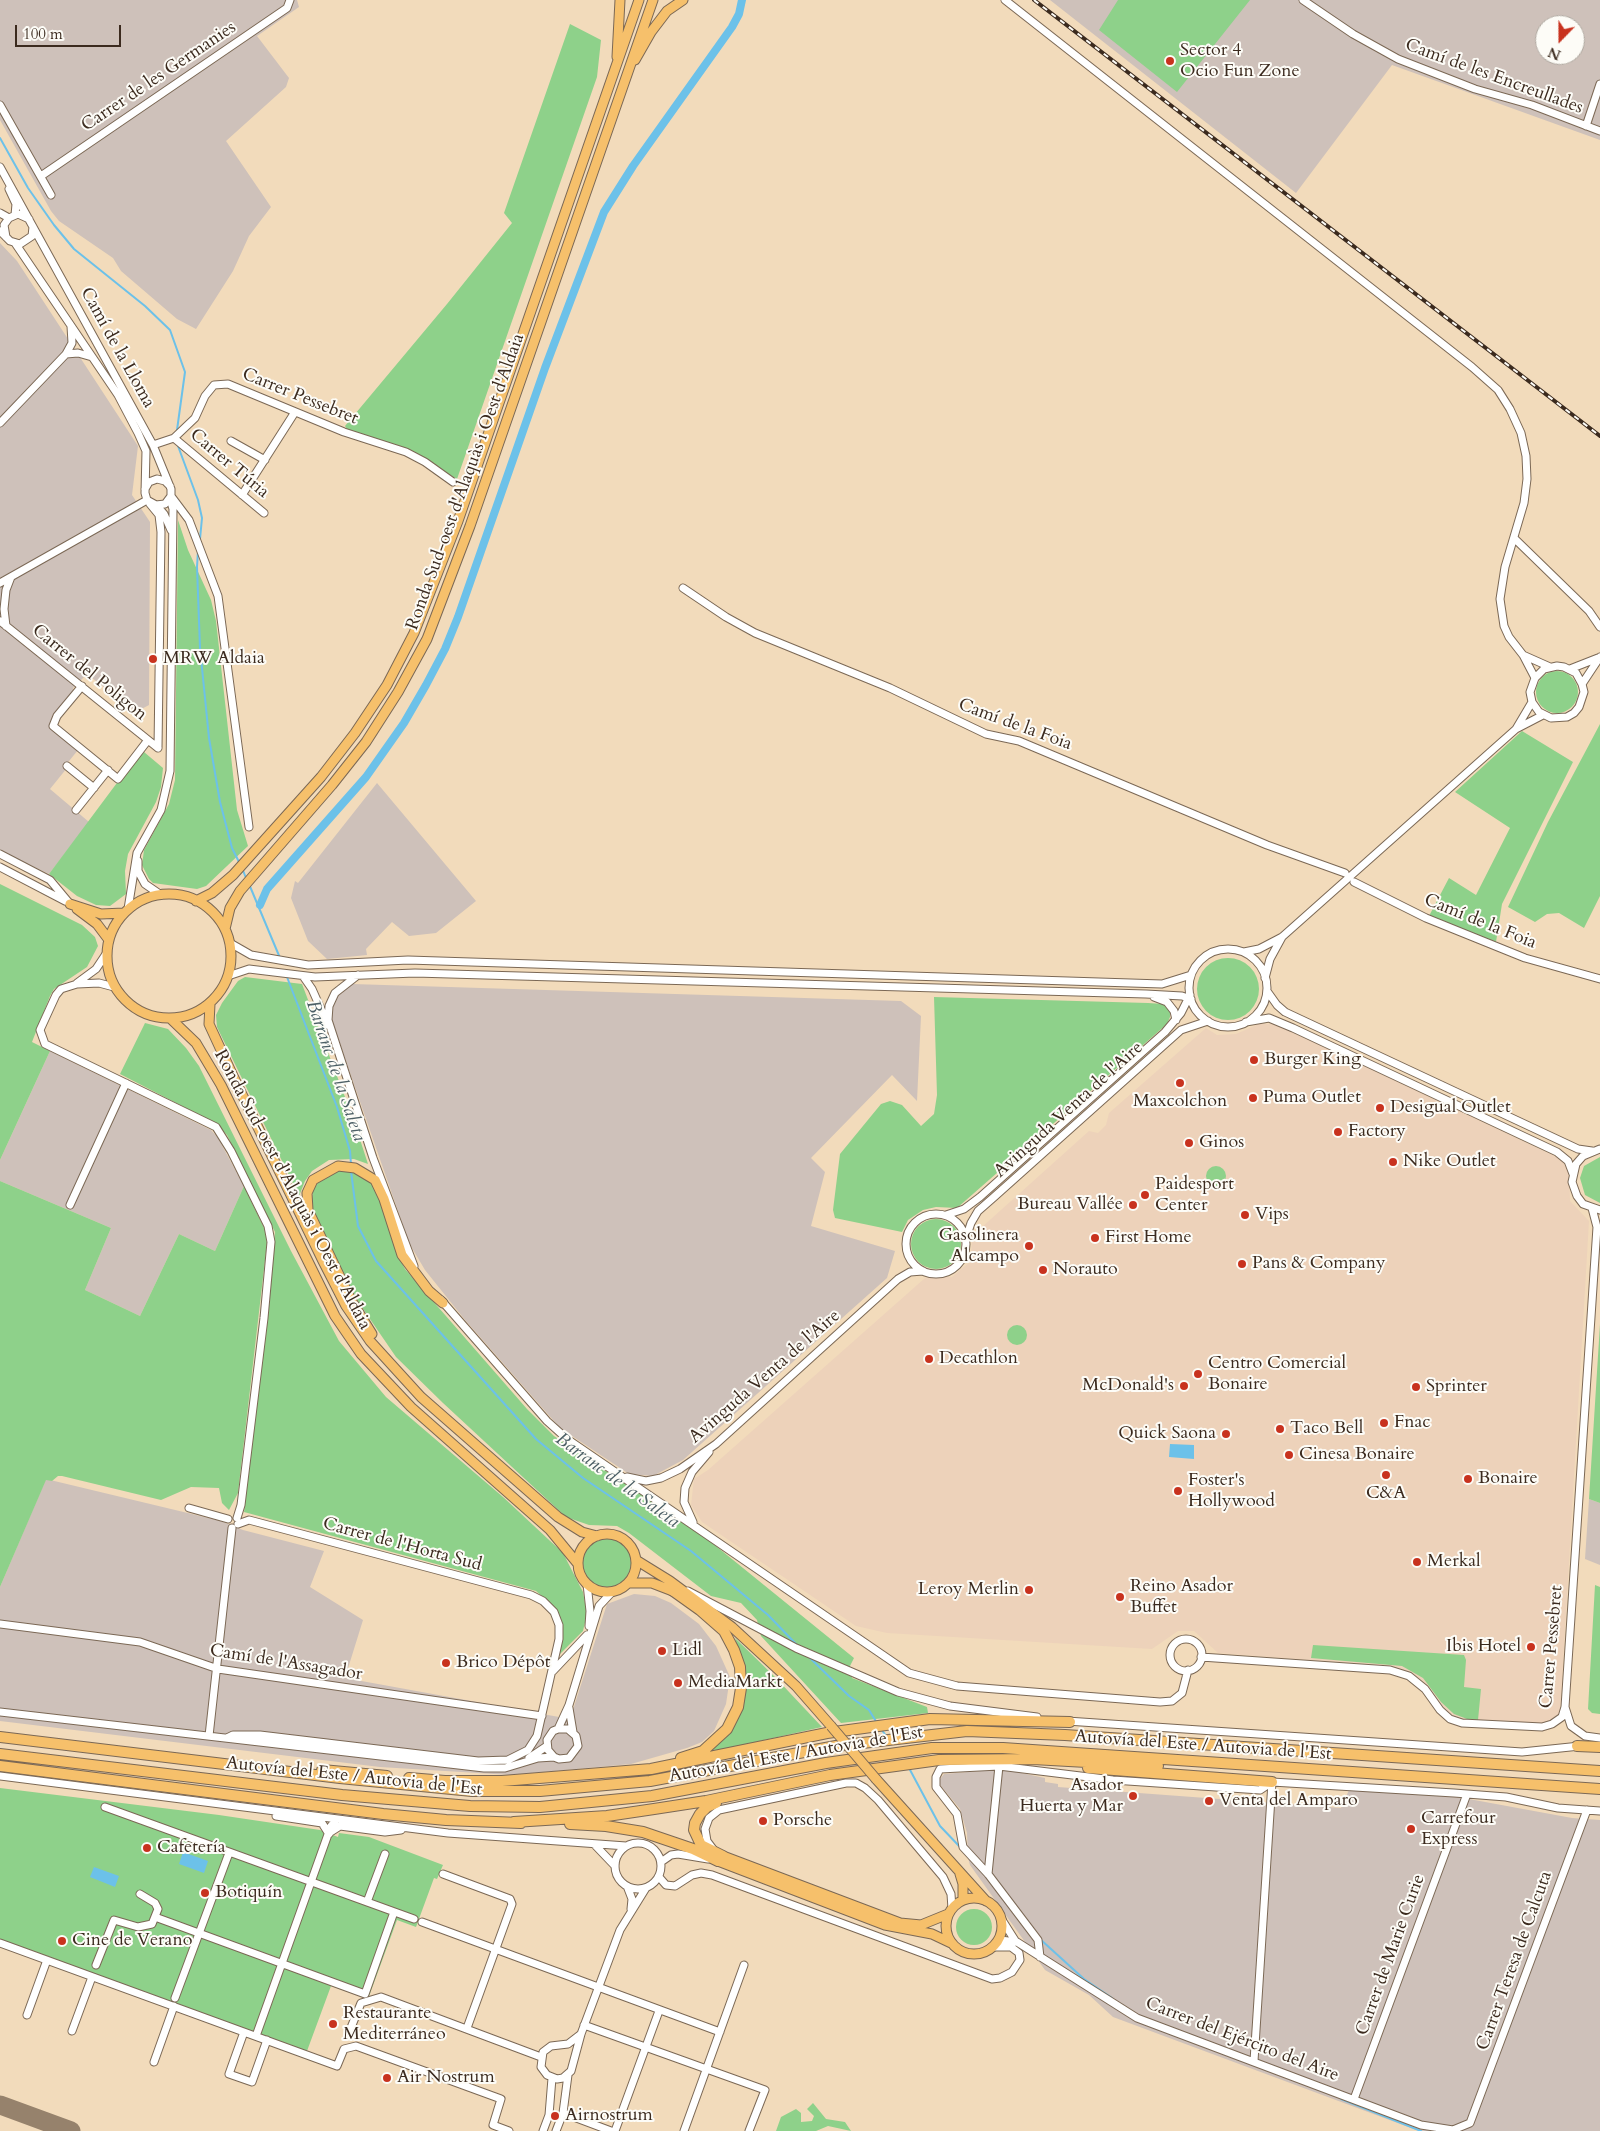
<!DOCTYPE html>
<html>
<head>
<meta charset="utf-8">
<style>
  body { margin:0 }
  #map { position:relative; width:1600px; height:2131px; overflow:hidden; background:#f2dbbb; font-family:Cardo,serif }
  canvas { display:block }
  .north { position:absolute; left:1535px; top:15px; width:50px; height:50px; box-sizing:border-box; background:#fdfcf7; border:1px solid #afa8a0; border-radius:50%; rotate:202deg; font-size:14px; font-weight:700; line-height:20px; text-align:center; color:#3b2a1e }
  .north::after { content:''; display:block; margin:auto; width:18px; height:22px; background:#c8321e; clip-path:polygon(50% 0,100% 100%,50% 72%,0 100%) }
  .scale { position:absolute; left:15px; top:25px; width:106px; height:22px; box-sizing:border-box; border:2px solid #3b2a1e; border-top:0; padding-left:6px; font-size:15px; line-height:18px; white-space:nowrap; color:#3b2a1e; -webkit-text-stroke:4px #fdfcf7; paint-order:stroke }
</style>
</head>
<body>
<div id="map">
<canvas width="1600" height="2131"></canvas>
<div class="north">N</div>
<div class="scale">100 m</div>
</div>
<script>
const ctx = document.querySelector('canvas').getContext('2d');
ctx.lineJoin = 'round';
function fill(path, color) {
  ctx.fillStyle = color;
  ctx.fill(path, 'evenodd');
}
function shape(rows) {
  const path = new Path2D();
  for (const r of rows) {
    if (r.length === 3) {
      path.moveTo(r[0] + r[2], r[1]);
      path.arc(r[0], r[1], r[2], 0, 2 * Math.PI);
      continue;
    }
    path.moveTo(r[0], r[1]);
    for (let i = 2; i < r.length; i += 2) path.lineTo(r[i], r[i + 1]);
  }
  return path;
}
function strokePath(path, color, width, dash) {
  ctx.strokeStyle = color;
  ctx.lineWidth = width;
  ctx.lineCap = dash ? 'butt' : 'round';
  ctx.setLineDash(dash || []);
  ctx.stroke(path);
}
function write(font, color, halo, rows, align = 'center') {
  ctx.font = font + ' Cardo,serif';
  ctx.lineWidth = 4;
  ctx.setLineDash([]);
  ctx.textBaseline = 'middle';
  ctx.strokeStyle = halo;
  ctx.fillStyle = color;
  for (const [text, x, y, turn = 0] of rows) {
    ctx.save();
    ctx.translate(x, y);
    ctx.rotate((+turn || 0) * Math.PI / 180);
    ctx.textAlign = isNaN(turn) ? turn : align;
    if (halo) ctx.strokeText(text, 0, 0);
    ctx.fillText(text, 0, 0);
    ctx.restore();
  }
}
fill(shape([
  [1259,1024,1275,1024,1561,1159,1569,1172,1570,1201,1589,1221,1560,1715,1545,1725,1466,1720,1453,1716,1444,1709,1423,1681,1410,1673,1395,1667,1218,1653,1194,1631,1178,1631,1152,1649,887,1633,856,1626,702,1522,691,1505,694,1479,708,1470,925,1278,952,1277,971,1261,972,1236,1089,1131,1098,1133,1106,1125,1109,1113,1206,1028,1217,1035,1236,1034]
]), '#edd2ba');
fill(shape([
  [0,0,297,0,299,7,257,36,289,78,286,87,226,141,271,207,249,236,233,271,196,329,177,319,121,271,113,258,59,221,51,211,0,120],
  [1050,0,1600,0,1600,140,1392,65,1296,193],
  [1545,25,1575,25,1575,55,1545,55],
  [0,243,17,261,138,446,132,495,150,522,149,705,136,712,87,674,73,688,73,693,52,717,53,719,49,725,78,750,65,766,67,768,50,789,89,822,49,874,0,851],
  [377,783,476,901,436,933,409,936,392,922,366,949,367,955,327,959,308,941,291,898,295,881,298,883],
  [352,984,901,1001,921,1016,917,1101,892,1075,811,1158,825,1172,811,1226,895,1251,887,1278,683,1460,653,1476,629,1474,560,1428,465,1320,425,1270,409,1243,330,1015,336,998],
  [50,1051,211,1130,218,1138,244,1186,215,1251,179,1234,140,1316,85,1290,111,1228,0,1181,0,1160],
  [46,1479,221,1521,243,1530,324,1551,310,1587,363,1620,345,1678,570,1719,607,1604,634,1594,655,1596,671,1603,699,1624,716,1646,730,1677,726,1704,714,1731,702,1742,687,1748,631,1764,510,1775,380,1767,0,1721,0,1587],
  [1589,1499,1600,1503,1600,1565,1585,1559],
  [1003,1769,1045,1778,1045,1782,1058,1784,1058,1787,1341,1808,1349,1790,1458,1797,1572,1818,1600,1820,1600,2131,1419,2131,1113,2017,1089,1995,1045,1970,970,1865,968,1858,967,1833,960,1809,940,1785,939,1780,944,1774]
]), '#cec1ba');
fill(shape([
  [1118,0,1250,0,1177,92,1099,30],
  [570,24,601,40,597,77,457,479,406,450,348,431,345,426,447,304,512,223,504,213],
  [178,520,188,550,211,600,216,621,237,810,248,846,206,886,197,889,153,883,149,879,142,865,144,850,169,804,175,780],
  [1557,692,21],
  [1600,724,1600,896,1584,928,1559,913,1547,914,1535,922,1508,907,1548,822],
  [1522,731,1573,762,1502,904,1496,942,1429,916,1449,878,1476,895,1510,828,1455,792],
  [140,752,144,752,163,768,161,787,156,802,128,854,125,871,126,894,110,906,96,905,77,896,49,874],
  [0,884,82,925,95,937,98,946,87,967,54,989,50,996,32,1042,50,1051,0,1160],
  [1228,989,31],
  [245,977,302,984,353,1118,368,1164,354,1159,329,1160,312,1171,305,1181,299,1196,217,1027,216,1015,222,1003,238,981],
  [934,997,1148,1003,1164,1004,1170,1011,1170,1017,1167,1024,957,1208,936,1207,923,1210,908,1220,902,1232,835,1218,833,1210,840,1154,881,1104,890,1101,902,1105,921,1126,934,1114,937,1095],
  [145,1023,168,1029,186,1048,199,1066,291,1251,339,1341,386,1397,503,1497,563,1553,583,1592,587,1614,583,1631,557,1657,559,1615,554,1607,536,1591,244,1512,275,1232,227,1135,215,1123,120,1074],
  [1600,1157,1600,1203,1585,1195,1580,1178,1584,1166],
  [1216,1176,10],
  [342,1170,357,1172,370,1181,377,1193,396,1251,405,1269,527,1409,554,1436,706,1538,854,1658,850,1666,852,1678,927,1707,928,1713,841,1723,761,1636,757,1620,741,1603,711,1596,629,1533,617,1526,589,1525,566,1517,443,1403,396,1357,359,1303,315,1219,311,1210,313,1190,319,1181,330,1173],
  [0,1181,111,1228,85,1290,140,1316,179,1234,215,1251,244,1186,265,1230,267,1243,238,1493,229,1510,222,1503,219,1488,191,1487,161,1500,62,1476,58,1476,52,1481,46,1480,0,1587],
  [936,1244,25],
  [1600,1324,1600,1503,1589,1499],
  [1017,1335,10],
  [607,1563,24],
  [1595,1585,1600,1587,1600,1714,1592,1713,1588,1709],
  [735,1638,774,1676,822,1727,711,1752,732,1728,744,1699,745,1669],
  [1313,1645,1464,1655,1466,1660,1464,1687,1481,1689,1478,1720,1467,1719,1454,1714,1441,1702,1423,1678,1402,1666,1311,1658],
  [0,1788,219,1815,320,1830,338,1837,339,1833,369,1837,443,1865,437,1879,434,1878,416,1927,397,1920,368,1999,331,1986,307,2051,0,1939],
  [974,1927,18],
  [813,2103,826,2119,845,2122,851,2131,828,2126,816,2131,776,2131,781,2117,796,2109,801,2113,801,2122,812,2121,814,2116,807,2109]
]), '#8ed18a');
fill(shape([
  [1170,1444,1194,1445,1194,1459,1169,1457],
  [183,1852,208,1861,204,1873,179,1864],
  [94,1867,119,1876,115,1887,90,1877]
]), '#6cc1e9');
strokePath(shape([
  [0,138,28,188,54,225,74,249,145,306,170,330,185,372,177,430],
  [178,446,198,500,202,518,200,539],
  [198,551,197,567,200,648,209,738,220,802,232,848,240,864],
  [242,868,246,878],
  [249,884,280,958],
  [287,977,337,1107,350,1151,351,1164],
  [351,1171,358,1226,376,1261,536,1439,583,1478,691,1551,768,1615,797,1645],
  [809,1657,849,1696,869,1710,877,1723],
  [881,1729,887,1737],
  [909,1768,940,1826,960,1847],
  [1040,1939,1084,1979,1112,1998],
  [1341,2099,1421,2131]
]), '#6cc1e9', 2);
strokePath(shape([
  [260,905,267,889,366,777,404,723,426,685,445,649,458,617,545,368,604,212,633,166,732,27,739,14,742,0]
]), '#6cc1e9', 8);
strokePath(shape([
  [0,2105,71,2131]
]), '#96826c', 19);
const minor = shape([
  [1005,0,1472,367,1498,390,1510,409,1521,433,1526,456,1527,479,1524,503,1505,567,1500,599,1504,626,1509,637,1523,655],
  [1303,0,1353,34,1398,59,1475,89,1532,105,1600,131],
  [0,105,51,195],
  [1586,126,1600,84],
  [0,167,153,445,171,489,171,496,165,504,156,505,147,500,145,493,146,451,138,433,118,395,15,243],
  [41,176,287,8,290,0],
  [9,189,16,204,15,215],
  [0,213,9,218],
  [0,231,10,241,20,244,32,236,33,227],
  [6,237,4,225,9,218,18,214,29,219],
  [66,354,78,353,92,357],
  [0,423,66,354,72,343,71,326],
  [174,438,264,513],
  [231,441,265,460],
  [153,445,174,438,195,418,205,396,214,385,228,384,344,432,406,452,425,462,453,482],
  [145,489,149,482,157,479,165,481,170,486],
  [242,495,295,412],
  [171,496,189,520,218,596,249,827],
  [150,504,159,515,161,532,158,748],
  [158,507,164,514,171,530],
  [1515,539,1589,611,1600,627],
  [0,583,147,500],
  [683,588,726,617,755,633,890,688,986,734,1019,741,1267,845,1345,873],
  [0,621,158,748],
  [6,626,4,609,6,590,11,577],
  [1570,669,1598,658],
  [1535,678,1544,669,1557,666,1564,667,1576,673,1582,684,1584,692,1579,707,1574,713,1567,717,1551,718,1539,712,1532,702,1530,692,1535,678,1523,655,1550,667],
  [1582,684,1600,657],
  [82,686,57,716,53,726,118,779,148,740],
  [1532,702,1516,729,1543,715],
  [67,766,94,788],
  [76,810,108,770],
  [0,854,50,880,70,904],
  [138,861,138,871,145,884,161,895],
  [0,867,65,901],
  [1354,882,1426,918,1525,958,1600,979],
  [128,909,137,853,161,810,170,771,173,509,170,499],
  [230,943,251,955,308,965,408,960,1162,984,1191,975],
  [1228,988,39],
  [1244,952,1259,949,1282,937,1516,729],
  [358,975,335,993,329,1006,328,1020,373,1158,414,1266],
  [228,976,249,969,315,977,415,973,1146,994,1182,996,1191,999],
  [303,976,312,989,328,1025],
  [1265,978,1270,959,1282,937],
  [77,983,96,969,106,954],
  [114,987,99,983,77,984,61,989,56,995,40,1030,45,1044,216,1127,231,1151,268,1226,271,1242,264,1318,241,1505,237,1518],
  [1267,991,1277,1005,1285,1012,1578,1149,1592,1151],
  [1154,997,1167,1002,1174,1011,1176,1020],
  [1246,1022,1269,1018,1293,1028,1557,1152,1568,1161,1573,1174],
  [1600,1149,1583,1156,1576,1164,1572,1182,1577,1196,1583,1204,1600,1210],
  [70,1205,126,1083],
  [936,1244,30],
  [946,1215,964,1209,980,1197,1165,1032,1181,1013,1190,995],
  [966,1238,971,1223,978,1211,994,1197,1181,1030,1208,1021],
  [441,1300,547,1421,567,1439,909,1673,957,1686,1160,1702,1172,1701,1182,1693,1188,1670],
  [627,1477,646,1481,661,1478,680,1469,716,1444,898,1279,910,1272,923,1271],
  [189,1508,228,1519],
  [693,1522,684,1502,685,1488,692,1472,709,1452],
  [587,1584,590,1611,589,1626],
  [688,1591,796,1648,898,1692,950,1706,1037,1717],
  [0,1624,140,1642,218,1669,542,1716],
  [1186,1655,16],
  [1201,1657,1390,1670,1409,1676,1425,1689,1440,1710,1450,1719,1462,1723,1542,1727,1552,1724,1562,1717,1565,1707,1597,1227,1592,1208],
  [553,1671,587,1635],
  [1565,1707,1571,1726,1585,1736,1600,1738],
  [569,1708,573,1732],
  [0,1712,484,1768,505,1768,538,1758,554,1757],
  [1067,1721,1522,1752,1580,1746],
  [558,1729,568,1729,576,1736,578,1746,569,1758,559,1759,554,1757,548,1750,547,1740,553,1731,558,1729,569,1705,599,1606,613,1591],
  [209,1736,232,1528],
  [227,1738,233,1735,260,1735,478,1761,508,1760,528,1750,537,1736,559,1639,559,1625,554,1612,543,1601,531,1595,249,1520,238,1524],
  [529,1758,547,1746],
  [0,1776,448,1833,626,1846],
  [105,1807,414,1919],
  [276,1816,322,1823,329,1834],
  [329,1833,340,1826,385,1832,401,1830],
  [638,1866,23],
  [594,1844,615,1866],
  [713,1849,707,1841,705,1829,709,1818,719,1810,846,1783,856,1783,865,1788,878,1800,943,1877,951,1894,952,1909],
  [661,1862,671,1855,678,1854,708,1859],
  [443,1874,510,1899,512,1904,467,2028],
  [988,1874,999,1766],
  [659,1877,666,1885,675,1886,692,1875,701,1873,712,1875,992,1979,1000,1978,1012,1972,1020,1960,1019,1953,1011,1947,995,1947],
  [627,1886,632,1899,631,1909],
  [367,1902,385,1854],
  [155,1917,365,1994,394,1912],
  [1002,1920,1016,1942],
  [422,1922,720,2032],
  [1000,1940,1017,1942,1137,2018,1421,2125,1453,2130,1470,2123,1587,1810],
  [0,1943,337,2066,344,2049,356,2046,501,2099,493,2125,509,2131],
  [1040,1957,1038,1940,988,1874,963,1847,957,1814,936,1787,936,1777,940,1769,999,1766,1113,1780,1260,1790,1272,1782,1454,1793,1506,1797,1558,1808,1600,1811],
  [96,1965,114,1920,138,1927,152,1924,158,1909,155,1903,140,1894],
  [175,1998,229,1853],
  [27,2015,47,1960],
  [584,2025,765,2090,749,2131],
  [350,2030,361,2003,381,1997,541,2057],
  [72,2031,92,1977],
  [244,2032,229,2074,252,2082,267,2040],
  [581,2034,568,2044,551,2046,543,2052,541,2067,547,2075,557,2079,563,2078,571,2071,581,2034,620,1930,646,1888],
  [256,2036,331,1826,336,1820],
  [1254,2061,1272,1782],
  [154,2062,174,2006],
  [1354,2099,1467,1794],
  [563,2113,611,2131],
  [543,2131,549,2115,552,2078],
  [556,2131,563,2113,568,2075],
  [615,2131,659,2011],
  [684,2131,744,1965]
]);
const major = shape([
  [617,57,620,0],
  [635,60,651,32,667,11,683,0],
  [169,956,62],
  [196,901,212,893,233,875,321,777,355,733,387,685,414,633,458,521,639,0],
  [70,904,101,914,124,913],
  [77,909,97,924,109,940],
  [225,929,230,908,240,891,332,785,366,742,398,692,427,639,470,526,653,0],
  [210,1004,209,1024,233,1076,323,1261,346,1306,370,1341,421,1397,558,1517,582,1532,597,1536],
  [171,1019,196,1043,221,1085,335,1316,361,1354,411,1407,550,1530,578,1564],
  [372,1334,351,1300,308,1210,307,1193,313,1180,338,1166,355,1168,375,1180,384,1199,402,1255,429,1291,443,1303],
  [607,1563,29],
  [636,1560,670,1581,732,1627,796,1686,831,1726],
  [628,1583,652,1583,678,1593],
  [876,1779,986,1901],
  [723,1856,900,1923,921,1925,948,1914],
  [718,1861,885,1925,932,1934,951,1943],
  [960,1874,963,1884,963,1900],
  [974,1926,28]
]);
const highway = shape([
  [672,1590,700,1610,724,1631,734,1650,740,1667,741,1688,738,1707,727,1729,703,1751,681,1758],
  [0,1737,340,1778,472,1791,540,1791,650,1781,836,1746,967,1731,1065,1735,1600,1771],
  [1577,1746,1600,1747],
  [0,1754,342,1795,470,1806,540,1807,652,1796,826,1763,932,1748,1003,1748,1600,1789],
  [0,1766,383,1814,446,1820,521,1823],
  [1088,1768,1272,1782],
  [322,1770,387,1776],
  [409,1778,445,1781,502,1781,651,1769,827,1733,930,1719,1070,1722],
  [716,1803,707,1807,700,1814,695,1823,694,1830,701,1845,723,1856],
  [514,1822,607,1816,654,1809,706,1801,830,1775,939,1760,1033,1759,1158,1766],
  [570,1824,606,1826,643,1832,693,1849,718,1861]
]);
strokePath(minor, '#7b6855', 9);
strokePath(major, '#7b6855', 11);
strokePath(highway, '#7b6855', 12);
strokePath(minor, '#fff', 7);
strokePath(major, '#f6c06b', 9);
strokePath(highway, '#f6c06b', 10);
const rail = shape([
  [1034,0,1600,436]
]);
strokePath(rail, '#3b2a1e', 4);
strokePath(rail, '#fdfcf7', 2, [5.5]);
const majorBridge = shape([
  [831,1726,876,1779]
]);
strokePath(majorBridge, '#7b6855', 11, []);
strokePath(majorBridge, '#f6c06b', 9);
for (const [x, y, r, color] of [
  [1170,61,5,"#c8321e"],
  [153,659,5,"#c8321e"],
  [1254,1060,5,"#c8321e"],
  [1180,1083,5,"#c8321e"],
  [1253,1098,5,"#c8321e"],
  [1380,1108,5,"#c8321e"],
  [1338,1132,5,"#c8321e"],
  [1189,1143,5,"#c8321e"],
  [1393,1162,5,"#c8321e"],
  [1145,1195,5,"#c8321e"],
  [1133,1205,5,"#c8321e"],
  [1245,1215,5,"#c8321e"],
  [1095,1238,5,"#c8321e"],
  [1029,1246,5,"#c8321e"],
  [1242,1264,5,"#c8321e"],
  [1043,1270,5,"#c8321e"],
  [929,1359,5,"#c8321e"],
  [1198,1374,5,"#c8321e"],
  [1184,1386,5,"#c8321e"],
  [1416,1387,5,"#c8321e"],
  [1384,1423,5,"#c8321e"],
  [1280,1429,5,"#c8321e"],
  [1226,1434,5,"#c8321e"],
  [1289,1455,5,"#c8321e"],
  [1386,1475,5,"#c8321e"],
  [1468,1479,5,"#c8321e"],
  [1178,1491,5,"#c8321e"],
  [1417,1562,5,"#c8321e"],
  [1029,1590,5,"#c8321e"],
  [1120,1597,5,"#c8321e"],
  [1531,1647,5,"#c8321e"],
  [662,1651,5,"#c8321e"],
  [446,1663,5,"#c8321e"],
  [678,1683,5,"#c8321e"],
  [1133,1796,5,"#c8321e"],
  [1209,1801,5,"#c8321e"],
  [763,1821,5,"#c8321e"],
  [1411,1829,5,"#c8321e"],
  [147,1848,5,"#c8321e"],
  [205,1893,5,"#c8321e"],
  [62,1941,5,"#c8321e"],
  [333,2024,5,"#c8321e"],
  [387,2078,5,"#c8321e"],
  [555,2116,5,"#c8321e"]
]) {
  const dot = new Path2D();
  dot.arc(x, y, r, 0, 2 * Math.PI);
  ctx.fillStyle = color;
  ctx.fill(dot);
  strokePath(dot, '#fdfcf7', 2);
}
write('18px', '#3b2a1e', '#fdfcf7', [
  ["Sector 4",1180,51],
  ["Ocio Fun Zone",1180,72],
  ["MRW Aldaia",163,659],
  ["Burger King",1264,1060],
  ["Puma Outlet",1263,1098],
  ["Maxcolchon",1180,1102,"center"],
  ["Desigual Outlet",1390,1108],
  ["Factory",1348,1132],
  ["Ginos",1199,1143],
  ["Nike Outlet",1403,1162],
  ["Paidesport",1155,1185],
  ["Center",1155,1206],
  ["Bureau Vallée",1123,1205,"right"],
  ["Vips",1255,1215],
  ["Gasolinera",1019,1236,"right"],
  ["Alcampo",1019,1257,"right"],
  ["First Home",1105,1238],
  ["Pans & Company",1252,1264],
  ["Norauto",1053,1270],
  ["Decathlon",939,1359],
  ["Centro Comercial",1208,1364],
  ["Bonaire",1208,1385],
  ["McDonald's",1174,1386,"right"],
  ["Sprinter",1426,1387],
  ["Fnac",1394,1423],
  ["Taco Bell",1290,1429],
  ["Quick Saona",1216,1434,"right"],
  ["Cinesa Bonaire",1299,1455],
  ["Bonaire",1478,1479],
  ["Foster's",1188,1481],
  ["Hollywood",1188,1502],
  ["C&A",1386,1494,"center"],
  ["Merkal",1427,1562],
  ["Reino Asador",1130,1587],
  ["Buffet",1130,1608],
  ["Leroy Merlin",1019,1590,"right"],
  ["Ibis Hotel",1521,1647,"right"],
  ["Lidl",672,1651],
  ["Brico Dépôt",456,1663],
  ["MediaMarkt",688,1683],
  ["Asador",1123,1786,"right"],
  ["Huerta y Mar",1123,1807,"right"],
  ["Venta del Amparo",1219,1801],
  ["Carrefour",1421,1819],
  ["Express",1421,1840],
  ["Porsche",773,1821],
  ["Cafetería",157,1848],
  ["Botiquín",215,1893],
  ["Cine de Verano",72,1941],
  ["Restaurante",343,2014],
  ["Mediterráneo",343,2035],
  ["Air Nostrum",397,2078],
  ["Airnostrum",565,2116]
], 'left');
write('18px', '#3b2a1e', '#fdfcf7', [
  ["Carrer de les Germanies",159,77,-34],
  ["Camí de les Encreullades",1494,77,20],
  ["Camí de la Lloma",117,348,61],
  ["Carrer Pessebret",300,397,22],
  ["Carrer Túria",229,464,40],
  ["Ronda Sud-oest d'Alaquàs i Oest d'Aldaia",466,482,-70],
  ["Carrer del Poligon",89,673,39],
  ["Camí de la Foia",1015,725,20],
  ["Camí de la Foia",1480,922,22],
  ["Avinguda Venta de l'Aire",1069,1110,-42],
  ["Ronda Sud-oest d'Alaquàs i Oest d'Aldaia",292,1190,62],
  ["Avinguda Venta de l'Aire",765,1377,-41],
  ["Carrer de l'Horta Sud",402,1545,15],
  ["Carrer Pessebret",1552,1647,-85],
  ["Camí de l'Assagador",286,1663,9],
  ["Autovía del Este / Autovia de l'Est",1203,1746,4],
  ["Autovía del Este / Autovia de l'Est",796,1755,-10],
  ["Autovía del Este / Autovia de l'Est",354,1777,6],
  ["Carrer de Marie Curie",1391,1955,-70],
  ["Carrer Teresa de Calcuta",1515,1961,-70],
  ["Carrer del Ejército del Aire",1242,2040,21]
]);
write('italic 19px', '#4c5f65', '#fdfcf7', [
  ["Barranc de la Saleta",335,1071,71],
  ["Barranc de la Saleta",617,1481,36]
]);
</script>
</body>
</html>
